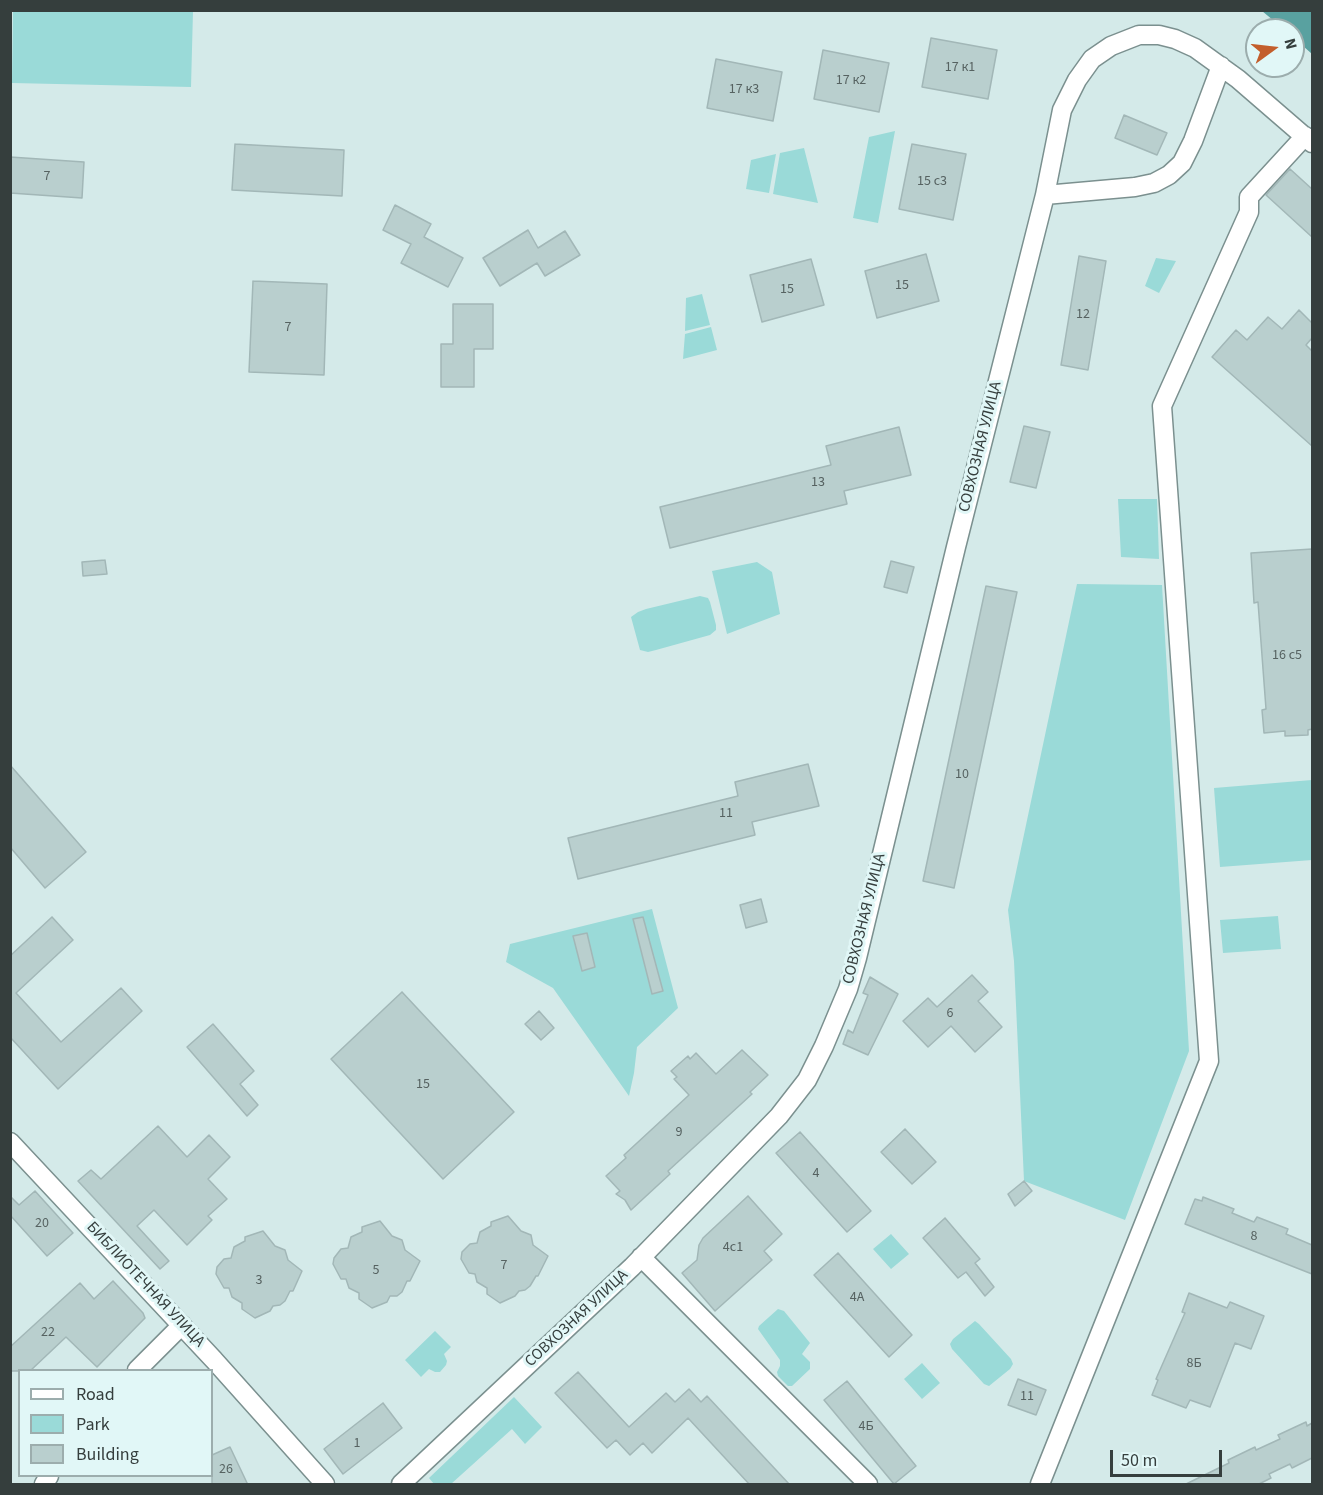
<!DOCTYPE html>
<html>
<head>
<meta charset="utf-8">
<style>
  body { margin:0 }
  #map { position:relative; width:1323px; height:1495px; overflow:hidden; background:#d4eae9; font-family:"Source Sans 3",sans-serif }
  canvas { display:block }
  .frame { position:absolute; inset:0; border:12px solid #353e3d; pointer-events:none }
  .legend { position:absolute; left:18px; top:1369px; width:195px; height:108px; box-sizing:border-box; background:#e1f7f7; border:2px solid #9cadad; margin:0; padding:8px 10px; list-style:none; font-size:18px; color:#353e3d }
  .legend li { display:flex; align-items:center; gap:12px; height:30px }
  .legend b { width:30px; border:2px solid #9cadad }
  .north { position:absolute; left:1245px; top:18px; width:60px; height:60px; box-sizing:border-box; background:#e1f7f7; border:2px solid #9cadad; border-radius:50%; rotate:75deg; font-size:16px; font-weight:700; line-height:24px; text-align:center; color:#353e3d }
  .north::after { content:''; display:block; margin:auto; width:21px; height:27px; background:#c35e2c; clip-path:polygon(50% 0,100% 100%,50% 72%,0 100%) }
  .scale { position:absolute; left:1110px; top:1450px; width:112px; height:27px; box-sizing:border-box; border:3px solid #353e3d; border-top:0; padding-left:8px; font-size:18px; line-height:21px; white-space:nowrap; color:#353e3d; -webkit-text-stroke:4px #e1f7f7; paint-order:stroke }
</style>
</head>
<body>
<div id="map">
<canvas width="1323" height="1495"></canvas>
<div class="frame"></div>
<ul class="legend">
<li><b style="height:8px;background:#fff"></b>Road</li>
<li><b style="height:16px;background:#9adad8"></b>Park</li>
<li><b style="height:16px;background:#b9cfce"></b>Building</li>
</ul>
<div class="north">N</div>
<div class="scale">50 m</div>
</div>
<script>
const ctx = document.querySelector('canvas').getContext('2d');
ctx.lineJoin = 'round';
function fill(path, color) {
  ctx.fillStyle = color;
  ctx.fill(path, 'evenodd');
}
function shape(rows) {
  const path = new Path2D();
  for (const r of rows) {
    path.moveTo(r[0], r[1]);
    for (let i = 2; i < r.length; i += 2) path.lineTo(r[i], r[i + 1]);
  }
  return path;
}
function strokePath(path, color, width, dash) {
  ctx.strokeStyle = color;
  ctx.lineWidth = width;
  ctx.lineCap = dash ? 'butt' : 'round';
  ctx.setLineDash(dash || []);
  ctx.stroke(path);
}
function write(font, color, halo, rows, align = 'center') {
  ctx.font = font + ' "Source Sans 3",sans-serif';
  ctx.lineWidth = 6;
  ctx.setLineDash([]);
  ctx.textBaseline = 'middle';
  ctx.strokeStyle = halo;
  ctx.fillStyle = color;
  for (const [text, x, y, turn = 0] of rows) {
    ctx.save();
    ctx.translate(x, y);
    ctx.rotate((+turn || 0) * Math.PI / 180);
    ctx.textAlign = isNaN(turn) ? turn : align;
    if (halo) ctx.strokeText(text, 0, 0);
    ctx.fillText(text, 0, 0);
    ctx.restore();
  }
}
fill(shape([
  [13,11,193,11,191,87,12,83],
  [895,131,878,223,853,218,869,137],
  [804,148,818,203,773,194,780,153],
  [776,154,769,193,746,189,751,160],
  [1156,258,1176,261,1159,293,1145,286],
  [702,294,710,325,685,331,686,298],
  [711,327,717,350,683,359,685,334],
  [1118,499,1157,499,1159,559,1121,557],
  [757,562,772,572,780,614,727,634,712,571],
  [1077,584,1162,585,1189,1051,1125,1220,1024,1181,1014,961,1008,910],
  [700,596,708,598,710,602,716,625,716,630,710,635,656,650,648,652,640,650,631,617,638,612,646,609],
  [1312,780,1312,860,1220,867,1214,788],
  [652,909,678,1008,637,1047,634,1073,629,1096,553,988,506,962,510,944],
  [1278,916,1281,949,1223,953,1220,920],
  [891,1234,909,1254,891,1269,873,1249],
  [778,1309,784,1311,810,1343,802,1354,810,1362,810,1369,792,1386,788,1386,778,1376,777,1372,780,1366,780,1360,758,1329,759,1326],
  [975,1321,979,1324,1011,1359,1013,1364,1010,1369,989,1386,984,1384,952,1349,950,1344,953,1339],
  [435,1331,451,1347,444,1354,447,1361,446,1365,440,1372,435,1372,429,1369,421,1377,405,1360],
  [922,1363,940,1383,922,1399,904,1379],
  [514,1397,542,1427,525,1444,512,1429,451,1484,434,1484,429,1478]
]), '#9adad8');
fill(shape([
  [1262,11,1312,11,1312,54,1293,37,1293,30,1285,30]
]), '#59a1a0');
const building = shape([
  [931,38,997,50,988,99,922,87,931,38],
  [823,50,889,63,879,112,814,99,823,50],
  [716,59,782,72,773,121,707,108,716,59],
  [1124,115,1167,133,1157,155,1115,138,1124,115],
  [235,144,344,150,342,196,232,190,235,144],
  [912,144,966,154,953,220,899,209,912,144],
  [10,157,84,162,82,198,10,193,10,157],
  [1290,169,1312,189,1312,237,1266,195,1290,169],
  [395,205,431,224,424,237,463,258,448,287,401,263,411,244,383,230,395,205],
  [528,230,538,248,565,231,580,255,545,276,537,263,500,286,483,258,528,230],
  [926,254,939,301,877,318,865,271,926,254],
  [1079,256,1106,261,1088,370,1061,365,1079,256],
  [811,259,824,305,762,322,750,275,811,259],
  [253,281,327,284,324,375,249,372,253,281],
  [453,304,493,304,493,349,474,349,474,387,441,387,441,344,453,344,453,304],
  [1299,310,1312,323,1312,338,1306,345,1312,351,1312,446,1212,357,1236,330,1247,340,1268,317,1282,329,1299,310],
  [1024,426,1050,432,1036,488,1010,482,1024,426],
  [899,427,911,475,844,491,847,504,670,548,660,507,831,465,826,446,899,427],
  [1312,549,1312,729,1308,730,1308,735,1285,736,1285,731,1264,733,1262,710,1266,709,1258,602,1254,603,1251,553,1312,549],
  [105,560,107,574,83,576,82,562,105,560],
  [891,561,914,567,907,593,884,587,891,561],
  [986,586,1017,592,954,888,923,881,986,586],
  [808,764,819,806,752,822,755,835,578,879,568,838,738,796,735,782,808,764],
  [10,765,86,852,45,888,10,847,10,765],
  [761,899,767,922,746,928,740,905,761,899],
  [52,917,73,940,16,993,61,1042,121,988,142,1011,58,1089,10,1037,10,956,52,917],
  [643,917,663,991,652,994,633,919,643,917],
  [587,933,595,967,582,971,573,936,587,933],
  [972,975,988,992,978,1001,1002,1027,975,1052,951,1026,928,1047,903,1021,928,998,937,1007,972,975],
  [870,977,898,994,868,1055,843,1044,848,1030,853,1033,868,995,863,993,870,977],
  [402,992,514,1112,443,1179,331,1059,402,992],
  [539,1011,554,1028,541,1040,525,1024,539,1011],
  [213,1024,254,1071,240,1084,258,1105,247,1116,187,1047,213,1024],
  [742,1050,768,1075,750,1092,752,1094,668,1171,670,1174,631,1210,625,1200,616,1194,620,1191,606,1176,626,1158,624,1155,689,1095,674,1079,677,1077,671,1071,688,1056,690,1059,696,1053,716,1074,742,1050],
  [158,1126,187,1157,209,1135,230,1157,208,1179,227,1199,208,1216,212,1220,187,1245,154,1210,137,1226,169,1261,160,1269,78,1181,91,1170,101,1179,158,1126],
  [905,1129,936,1162,912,1184,881,1152,905,1129],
  [800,1132,871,1211,847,1232,776,1153,800,1132],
  [1024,1181,1032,1191,1015,1206,1008,1194,1024,1181],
  [35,1191,73,1233,47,1256,10,1215,10,1196,19,1205,35,1191],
  [748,1196,782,1234,764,1251,772,1260,715,1311,682,1273,697,1260,699,1245,703,1238,748,1196],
  [1203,1197,1234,1209,1232,1213,1254,1222,1257,1217,1288,1229,1286,1234,1312,1245,1312,1274,1185,1224,1195,1199,1202,1201,1203,1197],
  [508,1216,521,1231,531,1235,533,1245,548,1256,538,1276,536,1276,530,1286,525,1290,519,1291,515,1296,500,1303,487,1294,487,1288,477,1282,475,1274,469,1273,461,1259,462,1252,470,1244,477,1243,480,1232,491,1226,491,1222,508,1216],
  [945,1218,980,1259,975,1263,994,1287,985,1296,966,1272,958,1278,923,1238,945,1218],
  [380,1221,392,1236,402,1240,405,1250,420,1261,410,1281,407,1281,402,1292,397,1296,390,1296,387,1302,372,1308,359,1299,359,1293,349,1288,346,1279,341,1279,333,1264,334,1258,341,1249,348,1248,351,1237,362,1232,362,1227,380,1221],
  [263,1231,275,1246,285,1250,288,1260,302,1271,293,1291,290,1291,285,1301,280,1305,273,1306,270,1311,255,1318,242,1309,242,1303,232,1297,229,1288,224,1288,216,1274,217,1267,224,1259,231,1258,234,1247,245,1241,245,1237,263,1231],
  [838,1253,912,1335,889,1357,814,1275,838,1253],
  [113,1281,143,1313,145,1318,97,1367,66,1337,30,1371,10,1371,10,1347,80,1283,94,1299,113,1281],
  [1189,1293,1227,1308,1230,1302,1264,1316,1251,1349,1235,1343,1210,1407,1190,1400,1186,1408,1152,1395,1158,1380,1156,1379,1185,1313,1182,1312,1189,1293],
  [578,1372,629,1427,666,1393,675,1402,689,1389,701,1402,707,1396,790,1485,750,1485,688,1418,652,1453,643,1443,630,1455,616,1440,607,1448,555,1393,578,1372],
  [1018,1379,1046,1390,1036,1415,1008,1405,1018,1379],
  [847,1381,916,1466,894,1484,824,1400,847,1381],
  [383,1403,402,1428,343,1474,324,1449,383,1403],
  [1306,1422,1307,1426,1312,1423,1312,1458,1292,1468,1290,1464,1269,1474,1271,1478,1257,1485,1184,1485,1229,1463,1228,1460,1255,1447,1256,1450,1280,1439,1278,1435,1306,1422],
  [230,1447,248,1485,212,1485,212,1455,230,1447]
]);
fill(building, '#b9cfce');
strokePath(building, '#a2b7b7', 1.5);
const minor = shape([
  [1045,195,1135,187,1154,183,1169,175,1182,163,1193,141,1221,66],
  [10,1142,214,1360,325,1484],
  [641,1257,868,1484],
  [137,1370,182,1325],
  [44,1484,49,1476],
  [401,1484,632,1267,779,1116,807,1080,824,1046,848,989,857,958,956,547,1045,195,1062,110,1077,80,1092,59,1111,46,1139,35,1159,35,1175,39,1195,48,1238,79,1312,143],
  [1040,1484,1209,1061,1162,406,1249,212,1249,197,1305,136]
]);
strokePath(minor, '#7b908f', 21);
strokePath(minor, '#fff', 18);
write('14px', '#566261', null, [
  ["17 к1",960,68],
  ["17 к2",851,81],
  ["17 к3",744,90],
  ["7",47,177],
  ["15 с3",932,182],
  ["15",902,286],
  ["15",787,290],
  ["12",1083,315],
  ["7",288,328],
  ["13",818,483],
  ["16 с5",1287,656],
  ["10",962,775],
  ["11",726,814],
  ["6",950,1014],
  ["15",423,1085],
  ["9",679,1133],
  ["4",816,1174],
  ["20",42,1224],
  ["8",1254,1237],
  ["4с1",733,1248],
  ["7",504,1266],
  ["5",376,1271],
  ["3",259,1281],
  ["4А",857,1298],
  ["22",48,1333],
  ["8Б",1194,1364],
  ["11",1027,1397],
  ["4Б",866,1427],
  ["1",357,1444],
  ["26",226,1470]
]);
write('16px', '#353e3d', '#e1f7f7', [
  ["СОВХОЗНАЯ УЛИЦА",981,447,-76],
  ["СОВХОЗНАЯ УЛИЦА",865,919,-76],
  ["БИБЛИОТЕЧНАЯ УЛИЦА",145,1285,47],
  ["СОВХОЗНАЯ УЛИЦА",577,1319,-43]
]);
</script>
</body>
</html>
